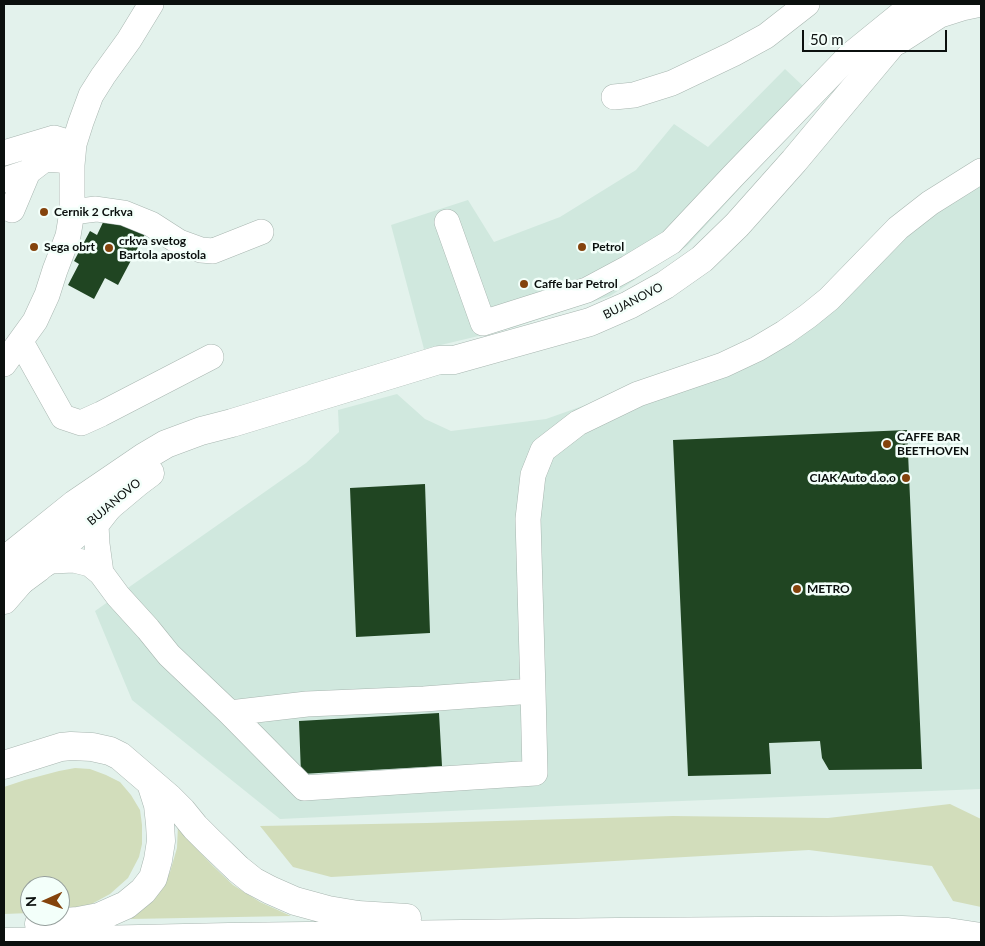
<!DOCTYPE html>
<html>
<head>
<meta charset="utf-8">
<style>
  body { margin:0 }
  #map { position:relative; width:985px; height:946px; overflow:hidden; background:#e3f2ec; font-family:Lato,sans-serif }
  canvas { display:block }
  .frame { position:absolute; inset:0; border:5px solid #0b100e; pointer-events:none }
  .north { position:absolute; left:20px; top:876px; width:50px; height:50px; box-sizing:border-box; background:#f3fffa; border:1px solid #969f9c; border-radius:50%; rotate:268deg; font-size:14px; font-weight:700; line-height:20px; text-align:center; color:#0b100e }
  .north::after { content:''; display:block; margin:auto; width:18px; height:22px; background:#84430c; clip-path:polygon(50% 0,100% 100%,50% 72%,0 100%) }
  .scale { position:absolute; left:802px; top:30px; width:145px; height:22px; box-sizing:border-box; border:2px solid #0b100e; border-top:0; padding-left:6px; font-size:15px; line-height:18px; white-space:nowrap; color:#0b100e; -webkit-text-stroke:4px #f3fffa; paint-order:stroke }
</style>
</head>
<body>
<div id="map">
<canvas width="985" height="946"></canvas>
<div class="frame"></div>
<div class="north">N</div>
<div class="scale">50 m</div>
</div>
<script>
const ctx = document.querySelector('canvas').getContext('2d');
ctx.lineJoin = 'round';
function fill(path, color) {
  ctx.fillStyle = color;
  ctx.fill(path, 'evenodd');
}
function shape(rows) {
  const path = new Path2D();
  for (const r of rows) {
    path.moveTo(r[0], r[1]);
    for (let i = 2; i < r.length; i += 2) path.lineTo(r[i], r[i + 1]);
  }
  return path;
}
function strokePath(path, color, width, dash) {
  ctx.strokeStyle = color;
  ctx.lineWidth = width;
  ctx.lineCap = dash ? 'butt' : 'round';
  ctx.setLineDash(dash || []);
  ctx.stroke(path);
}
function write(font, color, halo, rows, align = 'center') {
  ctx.font = font + ' Lato,sans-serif';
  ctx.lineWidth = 5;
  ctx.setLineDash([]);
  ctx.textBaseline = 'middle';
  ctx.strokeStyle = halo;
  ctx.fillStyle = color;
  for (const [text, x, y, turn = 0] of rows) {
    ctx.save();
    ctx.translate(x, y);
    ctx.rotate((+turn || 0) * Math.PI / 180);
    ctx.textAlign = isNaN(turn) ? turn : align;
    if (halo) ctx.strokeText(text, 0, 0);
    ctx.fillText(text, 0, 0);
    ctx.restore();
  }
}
fill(shape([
  [785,69,819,101,687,246,610,296,512,328,424,349,391,225,468,200,494,242,560,217,636,170,674,124,708,147],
  [981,161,981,789,557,806,280,819,132,700,95,611,306,463,339,432,338,410,397,394,425,419,451,431,546,419,687,369,788,322]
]), '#d0e8de');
fill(shape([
  [75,768,90,769,106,775,120,782,131,795,140,810,142,825,142,844,139,857,128,878,110,894,88,906,60,912,60,886,30,886,30,913,4,914,4,787,25,780,59,771],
  [950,804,981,819,981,907,953,901,932,866,809,850,331,877,293,867,260,826,427,823,673,816,828,818],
  [178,825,193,845,213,866,233,885,260,902,291,916,130,919,150,902,161,888,170,872,177,848]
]), '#d2ddbb');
fill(shape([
  [107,214,145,234,118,285,105,278,94,299,68,285,79,264,74,261,90,231,97,235],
  [907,430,922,769,829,770,822,758,820,741,769,743,771,774,688,776,673,440],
  [425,484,430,633,356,637,350,488],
  [439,713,442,766,301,774,299,721]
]), '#204522');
const minor = shape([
  [898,42,940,15,962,8,981,4],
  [614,97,634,95,672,83,733,54,766,36,807,4],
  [4,153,54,138,74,144],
  [4,180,28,172,45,159,72,161],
  [12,210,28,172],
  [72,212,96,209,124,213,151,224,179,242,201,250,213,251,261,232],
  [447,222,483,323,587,290,628,268,671,242,733,176,849,56,913,4],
  [21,342,63,417,81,423,101,414,211,357],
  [4,364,35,321,47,295,55,270,68,236,72,212,72,165,74,144,81,122,91,95,103,76,129,40,151,4],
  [38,568,51,561,74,560,90,564,101,573,97,544,96,525,110,507],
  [101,573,118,596,148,629,169,655,230,713,307,704,424,699,533,691],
  [230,713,304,788,535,773,533,691,528,519,533,475,543,450,578,423,638,394,723,365,757,349,784,333,808,316,829,299,898,228,930,203,981,171]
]);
const major = shape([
  [4,561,75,504,144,457,166,444,201,431,232,423,439,360,454,360,590,322,629,305,665,285,702,259,737,225,794,161,925,4],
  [4,593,38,568,83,528,138,482,150,473]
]);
const highway = shape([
  [4,600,23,578],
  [4,765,61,747,71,746,92,747,110,751,120,756,169,798,182,811,195,827,209,841,238,869,253,881,270,890,295,901,328,910,358,915,407,918],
  [39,924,78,921,99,917,126,905,143,891,153,878,158,860,161,841,160,824,158,805,151,783],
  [4,942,229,937,617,932,902,930,948,932,981,937]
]);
strokePath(minor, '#a8b6b0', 26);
strokePath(major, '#a8b6b0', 29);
strokePath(highway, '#a8b6b0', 29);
strokePath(minor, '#fff', 25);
strokePath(major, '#fff', 28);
strokePath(highway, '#fff', 28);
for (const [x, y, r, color] of [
  [44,212,5,"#84430c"],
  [34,247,5,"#84430c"],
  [582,247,5,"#84430c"],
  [109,248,5,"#84430c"],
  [524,284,5,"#84430c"],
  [887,444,5,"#84430c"],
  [906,478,5,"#84430c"],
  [797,589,5,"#84430c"]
]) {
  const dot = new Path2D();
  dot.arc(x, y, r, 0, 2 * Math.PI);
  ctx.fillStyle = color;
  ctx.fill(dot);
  strokePath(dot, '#f3fffa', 2);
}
write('bold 12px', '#0b100e', '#f3fffa', [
  ["Cernik 2 Crkva",54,212],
  ["crkva svetog",119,241],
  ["Bartola apostola",119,255],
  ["Sega obrt",44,247],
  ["Petrol",592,247],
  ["Caffe bar Petrol",534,284],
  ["CAFFE BAR",897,437],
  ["BEETHOVEN",897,451],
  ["CIAK Auto d.o.o",896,478,"right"],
  ["METRO",807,589]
], 'left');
write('12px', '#0b100e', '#f3fffa', [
  ["BUJANOVO",633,301,-27],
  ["BUJANOVO",114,502,-40]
]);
</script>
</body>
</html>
